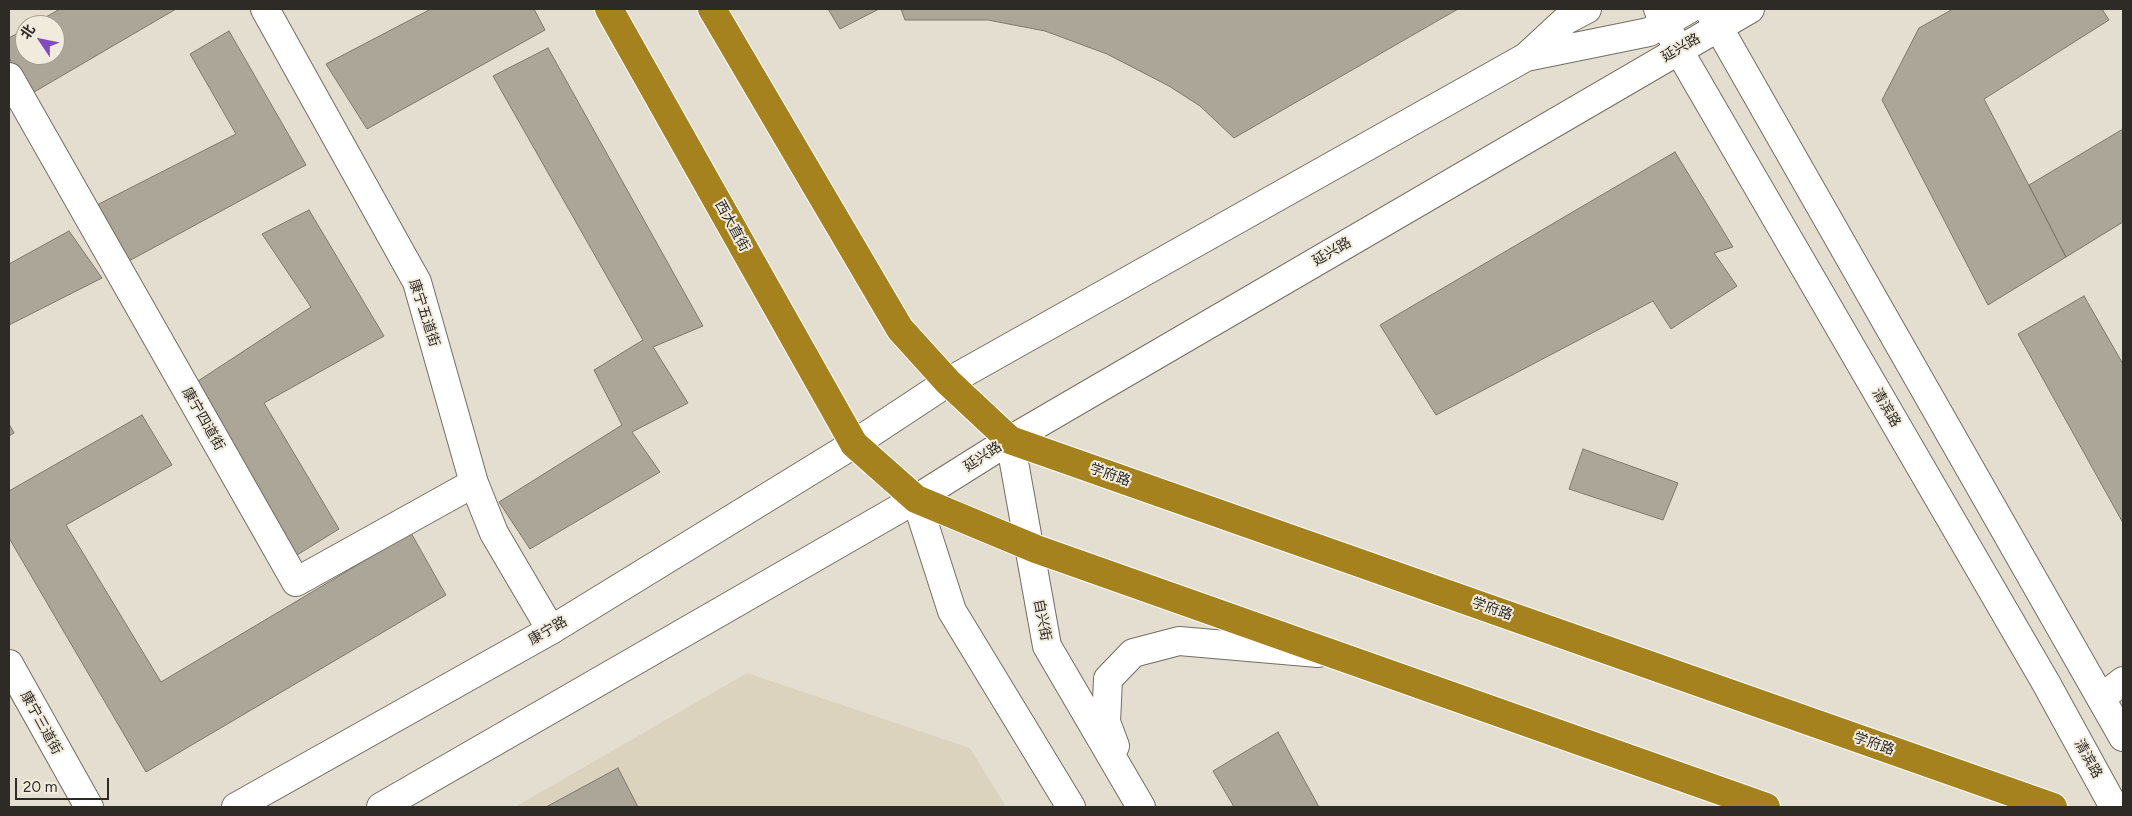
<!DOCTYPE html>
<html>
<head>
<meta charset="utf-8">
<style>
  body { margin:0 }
  #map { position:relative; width:2132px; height:816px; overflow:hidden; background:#e4ded0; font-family:Figtree,"Noto Sans SC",sans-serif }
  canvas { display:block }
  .frame { position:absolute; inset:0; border:10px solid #2e2b26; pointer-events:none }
  .north { position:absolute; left:15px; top:15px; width:50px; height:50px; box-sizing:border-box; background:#f1ebdd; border:1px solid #a39e94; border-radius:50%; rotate:304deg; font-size:14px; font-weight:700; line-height:20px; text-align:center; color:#2e2b26 }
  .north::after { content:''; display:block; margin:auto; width:18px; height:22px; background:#834ac1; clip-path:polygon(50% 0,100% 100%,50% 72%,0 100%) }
  .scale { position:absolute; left:15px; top:778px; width:94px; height:22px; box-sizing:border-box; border:2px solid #2e2b26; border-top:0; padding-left:6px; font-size:15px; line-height:18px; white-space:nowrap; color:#2e2b26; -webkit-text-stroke:4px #f1ebdd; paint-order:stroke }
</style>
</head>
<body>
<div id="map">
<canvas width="2132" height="816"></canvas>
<div class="frame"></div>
<div class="north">北</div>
<div class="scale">20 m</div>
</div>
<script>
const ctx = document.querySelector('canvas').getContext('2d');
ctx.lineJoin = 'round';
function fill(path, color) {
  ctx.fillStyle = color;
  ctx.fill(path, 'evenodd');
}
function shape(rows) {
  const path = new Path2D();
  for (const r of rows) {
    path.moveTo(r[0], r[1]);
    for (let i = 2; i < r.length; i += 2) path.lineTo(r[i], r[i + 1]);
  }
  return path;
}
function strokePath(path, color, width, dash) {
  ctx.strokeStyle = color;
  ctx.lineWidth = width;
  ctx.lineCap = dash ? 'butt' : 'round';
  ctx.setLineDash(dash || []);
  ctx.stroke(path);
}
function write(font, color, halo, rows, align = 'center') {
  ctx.font = font + ' Figtree,"Noto Sans SC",sans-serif';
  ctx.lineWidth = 4;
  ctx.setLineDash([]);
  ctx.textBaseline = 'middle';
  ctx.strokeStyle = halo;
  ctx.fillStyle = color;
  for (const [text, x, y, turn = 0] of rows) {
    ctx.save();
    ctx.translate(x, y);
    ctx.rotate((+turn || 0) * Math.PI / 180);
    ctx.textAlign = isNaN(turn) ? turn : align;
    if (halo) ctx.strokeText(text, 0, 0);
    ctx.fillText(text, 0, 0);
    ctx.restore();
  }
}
fill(shape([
  [747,673,970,748,1006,807,515,807]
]), '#dcd3be');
const building = shape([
  [60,9,176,9,29,95,9,58,9,38,25,29,25,55,55,55,55,25,32,25,60,9],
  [431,9,534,9,545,30,367,129,326,64,431,9],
  [828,9,879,9,840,29,828,9],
  [901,9,1458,9,1234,138,1200,106,1169,86,1107,54,1045,31,988,20,905,20,901,9],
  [1953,9,2102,9,2109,20,1984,99,2066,257,1988,305,1882,100,1919,28,1953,9],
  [229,31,306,165,127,262,93,207,236,134,190,54,229,31],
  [548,48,703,326,653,347,688,403,632,432,660,472,530,549,499,502,622,425,594,370,643,340,493,76,548,48],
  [2123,129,2123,222,2066,257,2029,185,2123,129],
  [1675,152,1733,247,1714,253,1737,286,1671,329,1653,301,1436,415,1380,325,1675,152],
  [309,210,384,336,264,403,339,529,297,555,195,383,311,307,262,234,309,210],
  [69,231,102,278,9,325,9,264,69,231],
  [2084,296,2123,364,2123,523,2018,334,2084,296],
  [142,415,172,465,66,525,161,682,411,533,446,595,146,772,9,538,9,491,142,415],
  [9,424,14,433,9,436,9,424],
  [1583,449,1678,483,1663,520,1569,489,1583,449],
  [1278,732,1319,807,1234,807,1213,771,1278,732],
  [618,768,638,807,546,807,618,768]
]);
fill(building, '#aca698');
strokePath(building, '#7d786b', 1);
const street = shape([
  [265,9,417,282,474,483,494,533,551,630],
  [9,77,296,582,474,483],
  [2101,698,2123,681]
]);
const secondary = shape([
  [1658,9,1678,49,2046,683,2114,807],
  [1708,9,2123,737],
  [1526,57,1649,32,1689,9],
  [1010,440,1047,646,1141,807],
  [916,499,952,611,1071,807],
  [9,664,89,807],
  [1115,746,1106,722,1108,679,1133,653,1179,641,1318,653],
  [236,807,551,630,854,444,948,382,1526,57,1566,20,1587,9],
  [381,807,916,499,1010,440,1750,9]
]);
const highway = shape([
  [609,9,854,444,916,499,1036,549,1766,807],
  [712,9,900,329,948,382,1010,440,2053,807]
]);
strokePath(street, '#746e62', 30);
strokePath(secondary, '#746e62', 30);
strokePath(highway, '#fff', 30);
strokePath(street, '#fff', 28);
strokePath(secondary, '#fff', 28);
strokePath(highway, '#a6821e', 28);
write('14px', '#2e2b26', '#f1ebdd', [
  ["延兴路",1681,48,-30],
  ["西大直街",732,226,61],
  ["延兴路",1332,252,-30],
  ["康宁五道街",424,313,72],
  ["清滨路",1886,408,60],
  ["康宁四道街",203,419,60],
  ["延兴路",983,457,-33],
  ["学府路",1110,475,19],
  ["学府路",1492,609,19],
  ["自兴街",1042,620,79],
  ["康宁路",548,631,-30],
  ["康宁三道街",41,723,61],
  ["学府路",1874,744,19],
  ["清滨路",2088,759,61]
]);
</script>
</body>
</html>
